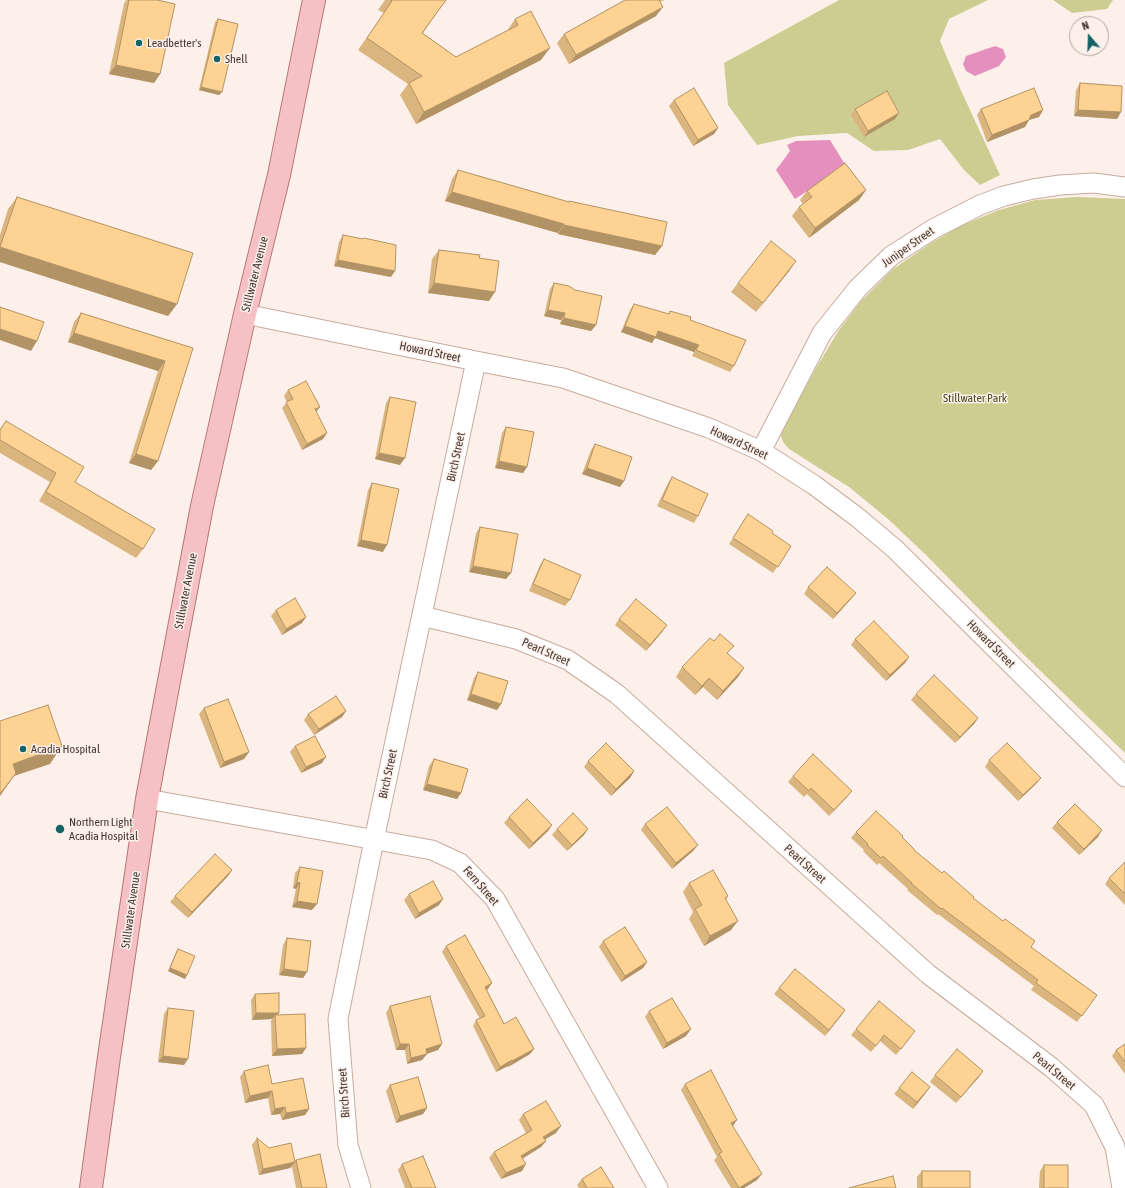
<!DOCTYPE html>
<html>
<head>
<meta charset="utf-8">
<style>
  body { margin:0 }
  #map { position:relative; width:1125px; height:1188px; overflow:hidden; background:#fdf0ea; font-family:"Asap Condensed",sans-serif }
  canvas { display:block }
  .north { position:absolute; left:1069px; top:16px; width:40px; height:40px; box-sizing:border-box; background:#fdf0ea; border:1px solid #b4a7a1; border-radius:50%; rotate:341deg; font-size:11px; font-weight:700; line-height:16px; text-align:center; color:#463934 }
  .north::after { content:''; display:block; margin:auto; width:14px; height:18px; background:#146466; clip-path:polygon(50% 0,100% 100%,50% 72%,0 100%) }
</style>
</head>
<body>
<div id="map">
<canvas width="1125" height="1188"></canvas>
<div class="north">N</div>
</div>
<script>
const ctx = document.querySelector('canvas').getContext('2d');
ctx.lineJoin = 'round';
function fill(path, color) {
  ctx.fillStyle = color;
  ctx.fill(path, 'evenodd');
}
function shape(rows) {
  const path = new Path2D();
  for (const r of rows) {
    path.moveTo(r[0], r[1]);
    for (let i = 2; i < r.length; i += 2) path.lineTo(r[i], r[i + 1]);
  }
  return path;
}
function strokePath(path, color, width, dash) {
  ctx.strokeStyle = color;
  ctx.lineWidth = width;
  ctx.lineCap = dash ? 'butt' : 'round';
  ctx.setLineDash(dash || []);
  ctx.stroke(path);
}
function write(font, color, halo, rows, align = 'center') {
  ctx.font = font + ' "Asap Condensed",sans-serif';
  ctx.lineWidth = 3;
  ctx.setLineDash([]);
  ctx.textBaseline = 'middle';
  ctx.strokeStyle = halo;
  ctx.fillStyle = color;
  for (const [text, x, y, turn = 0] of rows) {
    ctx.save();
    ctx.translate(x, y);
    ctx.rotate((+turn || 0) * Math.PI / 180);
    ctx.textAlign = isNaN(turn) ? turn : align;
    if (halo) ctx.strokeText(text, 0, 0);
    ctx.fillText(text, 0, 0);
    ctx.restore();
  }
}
fill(shape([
  [839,0,988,0,949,19,940,41,959,86,1000,175,980,185,964,170,940,139,908,150,874,151,847,133,798,136,757,145,728,105,724,63],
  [1053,0,1113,0,1107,9,1072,13],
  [1077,197,1125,199,1125,753,1022,653,926,555,888,519,849,487,789,449,783,442,781,436,783,428,816,368,839,330,861,301,893,269,931,243,960,226,999,210,1035,200]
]), '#cecd91');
fill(shape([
  [995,46,1003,49,1006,57,999,66,975,76,966,71,963,64,966,56],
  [830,140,846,166,795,199,776,170,790,151,787,145,796,141]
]), '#e58fbe');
const minor = shape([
  [245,314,476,361,563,378,709,428,761,451,814,485,857,517,895,549,1125,777],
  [761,451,822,333,858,288,891,256,933,229,980,205,1004,196,1033,189,1060,185,1094,183,1125,187],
  [422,616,516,639,568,660,617,694,928,974,1051,1067,1094,1105,1115,1147,1122,1188],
  [147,799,432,850,460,863,495,899,658,1188],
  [361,1188,348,1145,338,1019,374,840,476,361]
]);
const major = shape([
  [91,1188,109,1057,147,799,160,729,202,506,245,314,279,175,314,0]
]);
strokePath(minor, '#c8ab9d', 21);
strokePath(major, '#b47778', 24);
strokePath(minor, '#fff', 19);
strokePath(major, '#f6c1c4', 22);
fill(shape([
  [126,0,157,0,160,74,154,83,109,74,124,4],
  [385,0,446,0,423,33,456,57,507,31,515,19,541,60,416,124,400,95,408,84,358,50,384,13,378,10],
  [625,0,665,0,660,2,656,16,569,64,557,43,564,34],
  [218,19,222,92,219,95,199,90,215,22],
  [1080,83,1121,112,1117,119,1074,116,1076,90],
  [674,100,718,128,714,134,693,146,669,106],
  [855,109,899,113,895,119,864,137,851,115],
  [981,109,1043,110,1039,117,1029,120,1025,127,987,142,977,115],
  [458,170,569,202,569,201,662,246,655,255,558,234,558,233,445,201,452,179],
  [866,190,859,200,809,238,792,216,799,207,803,204,800,200,807,191],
  [17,197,177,304,168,316,0,262,0,235,8,209],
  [343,235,363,239,391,277,334,266,339,242],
  [439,250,479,258,489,301,428,293,432,259],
  [790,270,756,312,731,292,738,283],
  [554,283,596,325,591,331,560,324,561,320,544,316,550,289],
  [634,304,668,314,670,311,690,320,734,366,730,372,692,356,694,352,655,338,652,343,621,332,630,310],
  [81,313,193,348,158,461,151,470,129,463,158,371,68,342,74,322],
  [288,390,320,407,316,412,327,433,323,439,302,450,282,408,287,402,284,396],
  [390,397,400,465,375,459,386,403],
  [6,421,143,549,136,558,39,501,50,482,0,453,0,429],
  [506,427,527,467,523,473,495,468,502,433],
  [595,444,620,487,582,474,591,450],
  [672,477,698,516,694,523,657,506,668,483],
  [372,483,383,552,357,546,368,490],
  [748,514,772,533,791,546,773,573,729,544],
  [480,527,511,573,506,579,469,572,476,533],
  [544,559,570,600,565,606,529,591,540,565],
  [808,587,856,593,851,599,833,619,804,594],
  [276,610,302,623,282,635,271,616],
  [619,619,667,625,662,632,646,651,615,625],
  [855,639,909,657,905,663,886,681,851,645],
  [728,654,744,668,738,677,717,700,703,687,695,695,676,677,682,667],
  [478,672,501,704,497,710,467,700,474,678],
  [916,694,978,718,974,724,955,743,911,700],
  [204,708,249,752,244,759,220,768,199,714],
  [346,711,342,717,314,735,304,720,308,714],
  [295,746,322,763,301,773,290,752],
  [434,759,461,793,457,799,423,790,429,766],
  [989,760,1041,778,1036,784,1018,801,985,767],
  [588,761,634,771,630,778,611,796,584,767],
  [793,776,847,797,829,816,807,794,804,797,788,782],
  [509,817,552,825,548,831,529,849,504,823],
  [1057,822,1098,837,1079,855,1052,828],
  [645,824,698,845,693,851,672,869,641,830],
  [557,829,584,835,567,851,552,835],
  [856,832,902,837,914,850,1031,947,1097,995,1077,1022,1031,990,1034,986,938,914,937,915,907,890,908,889,879,863,877,865,863,851,864,850,851,838],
  [1125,862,1125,905,1105,884,1109,878],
  [300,867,312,910,292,907,296,889,293,888,295,873],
  [232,870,228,876,188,918,170,902,175,896],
  [689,883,728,896,726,900,731,930,704,946,689,919,693,912,683,892],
  [409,894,439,905,415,919,404,900],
  [287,938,307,972,303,978,279,975,283,945],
  [603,941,647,962,643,968,621,982,599,947],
  [446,946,488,989,487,990,504,1024,534,1049,530,1054,508,1067,508,1066,496,1072,473,1026,476,1020,480,1019,442,952],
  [178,949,185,979,168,971,176,952],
  [779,988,845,1010,825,1036,774,994],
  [255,994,278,1015,306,1048,302,1054,272,1056,271,1021,272,1019,252,1020,251,1000],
  [390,1006,442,1044,438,1050,427,1054,422,1060,407,1064,405,1050,396,1050,386,1013],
  [168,1008,184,1065,158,1062,164,1014],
  [649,1011,691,1029,686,1036,663,1049,645,1017],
  [856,1029,911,1037,896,1055,880,1041,871,1052,851,1035],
  [1125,1044,1125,1074,1112,1056,1116,1050],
  [244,1071,272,1084,309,1109,305,1115,282,1120,280,1114,271,1115,268,1098,245,1103,240,1077],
  [935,1075,979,1077,956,1103,930,1082],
  [685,1084,733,1126,757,1180,744,1188,731,1188,714,1160,717,1157,681,1090],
  [390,1085,427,1108,423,1114,396,1123,386,1091],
  [930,1087,913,1109,894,1094,899,1088],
  [523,1114,556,1133,545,1139,546,1141,541,1147,523,1158,522,1171,501,1179,489,1158,494,1152,526,1133,519,1120],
  [257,1138,269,1148,294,1161,296,1160,327,1188,296,1188,292,1167,290,1168,259,1175,252,1145],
  [402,1164,436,1188,405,1188,398,1170],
  [1044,1165,1068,1188,1039,1188,1040,1171],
  [922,1171,970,1188,917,1188,917,1177],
  [582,1179,614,1188,579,1188,577,1185]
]), '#dab57e');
fill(shape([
  [663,7,656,16,569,64,576,55],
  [550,48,541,60,416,124,424,112],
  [116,65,160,74,154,83,109,74],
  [201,87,222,92,219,95,199,90],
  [1043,110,1039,117,1029,120,1025,127,987,142,992,135,1031,115],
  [1078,110,1121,112,1117,119,1074,116],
  [899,113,895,119,864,137,868,131],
  [718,128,714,134,693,146,698,140],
  [866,190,859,200,809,238,815,228],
  [452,192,564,224,558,233,445,201],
  [564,225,662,246,655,255,558,234],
  [0,247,177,304,168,316,0,262],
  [338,260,395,271,391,277,334,266],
  [796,261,790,270,756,312,763,303],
  [434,283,495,292,489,301,428,293],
  [548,310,565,313,561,320,544,316],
  [564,318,596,325,591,331,560,324],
  [625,326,658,331,699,345,694,352,655,338,652,343,621,332],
  [0,329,37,341,31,351,0,340],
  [74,333,165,361,158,371,68,342],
  [320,407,315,413,315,409],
  [327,433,323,439,302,450,307,444],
  [379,453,405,458,400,465,375,459],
  [136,454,158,461,151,470,129,463],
  [499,461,527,467,523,473,495,468],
  [587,468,624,481,620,487,582,474],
  [361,540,387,545,383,552,357,546],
  [473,566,511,573,506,579,469,572],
  [856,593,851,599,833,619,837,613],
  [306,617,302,623,282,635,286,629],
  [667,625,662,632,646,651,650,645],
  [909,657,905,663,886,681,890,675],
  [744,668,738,677,717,700,723,691],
  [709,678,703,687,695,695,702,686],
  [471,694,501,704,497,710,467,700],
  [346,711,342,717,314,735,319,729],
  [978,718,974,724,955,743,960,737],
  [62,746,50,764,14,776,0,796,0,794,13,764],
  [249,752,244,759,220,768,224,762],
  [326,757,322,763,301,773,306,767],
  [634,771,630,778,611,796,616,789],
  [1041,778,1036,784,1018,801,1023,795],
  [427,784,461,793,457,799,423,790],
  [852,791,847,797,829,816,834,810],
  [552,825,548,831,529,849,533,843],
  [588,829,584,835,567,851,572,845],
  [1102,830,1098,837,1079,855,1084,849],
  [698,845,693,851,672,869,676,863],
  [232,870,228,876,188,918,192,912],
  [297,882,300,883,296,889,293,888],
  [443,899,439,905,415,919,419,913],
  [297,901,317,904,312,910,292,907],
  [738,921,731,930,704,946,710,936],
  [647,962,643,968,621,982,625,976],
  [170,968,187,975,185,979,168,971],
  [284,969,307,972,303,978,279,975],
  [492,983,488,989,481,993,485,987],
  [845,1010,841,1016,825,1036,829,1030],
  [256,1013,279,1013,275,1018,275,1015,272,1019,252,1020],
  [691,1029,686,1036,663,1049,667,1043],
  [400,1044,409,1044,405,1050,396,1050],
  [442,1044,438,1050,426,1054,427,1054,422,1060,407,1064,411,1058,426,1049],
  [306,1048,302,1054,272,1056,277,1049],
  [534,1049,530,1054,508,1067,512,1061],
  [163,1056,188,1059,184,1065,158,1062],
  [512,1060,508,1066,496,1072,500,1067],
  [983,1071,979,1077,956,1103,961,1097],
  [930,1087,925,1094,913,1109,917,1102],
  [272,1091,268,1098,245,1103,250,1096],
  [285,1107,280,1114,271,1115,275,1109],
  [427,1108,423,1114,396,1123,400,1116],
  [309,1109,305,1115,282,1120,286,1113],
  [737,1120,733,1126,731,1123],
  [561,1126,556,1133,539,1143,543,1137],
  [546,1141,541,1147,517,1162,521,1156],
  [295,1162,290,1168,259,1175,263,1169],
  [526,1164,522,1171,501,1179,506,1173],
  [762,1174,757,1180,744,1188,739,1188]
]), '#b29366');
const building = shape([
  [129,0,157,0,175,4,160,74,116,65,129,0],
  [391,0,446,0,422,33,456,57,518,25,515,19,531,11,550,48,424,112,409,83,422,76,367,38,392,1,391,0],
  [625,0,659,0,663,7,576,55,564,34,625,0],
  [218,19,238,24,222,92,201,87,218,19],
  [1080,83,1122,86,1121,112,1078,110,1080,83],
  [694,88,718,128,698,140,674,100,694,88],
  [1034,88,1043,110,1031,115,1029,120,992,135,981,109,1034,88],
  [887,91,899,113,868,131,855,109,887,91],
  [845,163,866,190,815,228,799,207,812,197,807,191,845,163],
  [458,170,569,202,569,201,667,222,662,246,564,225,564,224,452,192,458,170],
  [17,197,193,253,177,304,0,247,17,197],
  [343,235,363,239,364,238,396,245,395,271,338,260,343,235],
  [771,241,796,261,763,303,738,283,771,241],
  [439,250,480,255,479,258,499,261,495,292,434,283,439,250],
  [554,283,569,286,575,290,602,296,596,325,564,318,565,313,548,310,554,283],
  [634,304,669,314,670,311,691,317,690,320,746,340,734,366,696,350,699,345,658,331,656,337,625,326,634,304],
  [0,307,44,322,37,341,0,329,0,307],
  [81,313,193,348,158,461,136,454,165,361,74,333,81,313],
  [306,381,320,407,315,409,327,433,307,444,286,402,293,399,288,390,306,381],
  [390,397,416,402,405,458,379,453,390,397],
  [6,421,84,467,75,482,155,529,143,549,46,492,56,473,0,440,0,430,6,421],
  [506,427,534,432,527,467,499,461,506,427],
  [595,444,632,457,624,481,587,468,595,444],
  [672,477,708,494,698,516,662,500,672,477],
  [372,483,399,489,387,545,361,540,372,483],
  [748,514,773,531,772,533,791,546,778,567,733,538,748,514],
  [480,527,518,534,511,573,473,566,480,527],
  [544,559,581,575,570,600,533,584,544,559],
  [827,567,856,593,837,613,808,587,827,567],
  [295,598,306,617,286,629,276,610,295,598],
  [636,599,667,625,650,645,619,619,636,599],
  [874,621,909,657,890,675,855,639,874,621],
  [720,634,734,646,727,653,744,668,723,691,709,678,702,686,682,667,710,638,714,641,720,634],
  [478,672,508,681,501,704,471,694,478,672],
  [934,675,978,718,960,737,916,694,934,675],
  [336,696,346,711,319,729,308,714,336,696],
  [228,699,249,752,224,762,204,708,228,699],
  [48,705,62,746,13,764,16,773,0,794,0,721,48,705],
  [315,736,326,757,306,767,295,746,315,736],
  [606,743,634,771,616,789,588,761,606,743],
  [1007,743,1041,778,1023,795,989,760,1007,743],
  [813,754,852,791,834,810,811,788,809,791,793,776,813,754],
  [434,759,468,769,461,793,427,784,434,759],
  [527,799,552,825,533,843,509,817,527,799],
  [1075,804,1102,830,1084,849,1057,822,1075,804],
  [667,807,698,845,676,863,645,824,667,807],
  [876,811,903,836,902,837,914,849,914,850,942,873,944,871,974,897,973,898,1003,921,1005,919,1035,941,1031,947,1097,995,1082,1016,1036,983,1038,980,942,908,941,909,911,883,912,883,883,856,881,858,867,845,868,844,856,832,876,811],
  [573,813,588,829,572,845,557,829,573,813],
  [215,854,232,870,192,912,175,896,215,854],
  [1125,862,1125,894,1109,878,1125,862],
  [300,867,323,871,317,904,297,901,300,883,297,882,300,867],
  [713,870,728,896,725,898,738,921,710,936,695,909,702,905,689,883,713,870],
  [433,881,443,899,419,913,409,894,433,881],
  [625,927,647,962,625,976,603,941,625,927],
  [465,935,492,983,485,987,504,1024,516,1017,534,1049,512,1061,512,1060,500,1067,476,1020,485,1016,446,946,465,935],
  [287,938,311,941,307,972,284,969,287,938],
  [178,949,195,956,187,975,170,968,178,949],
  [795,969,845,1010,829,1030,779,988,795,969],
  [279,993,279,1013,256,1013,255,994,279,993],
  [430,996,442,1044,426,1049,427,1054,411,1058,409,1044,400,1044,390,1006,430,996],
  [672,998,691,1029,667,1043,649,1011,672,998],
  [879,1001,915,1031,901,1049,884,1035,876,1046,856,1029,879,1001],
  [168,1008,194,1011,188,1059,163,1056,168,1008],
  [305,1014,306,1048,277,1049,275,1015,305,1014],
  [1125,1044,1125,1062,1116,1050,1125,1044],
  [957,1049,983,1071,961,1097,935,1075,957,1049],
  [268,1065,272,1084,303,1078,309,1109,286,1113,285,1107,275,1109,272,1091,250,1096,244,1071,268,1065],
  [711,1070,737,1120,731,1123,762,1174,739,1188,719,1154,722,1152,685,1084,711,1070],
  [912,1072,930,1087,917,1102,899,1088,912,1072],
  [418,1077,427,1108,400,1116,390,1085,418,1077],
  [546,1101,561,1126,543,1137,546,1141,521,1156,526,1164,506,1173,494,1152,532,1130,523,1114,546,1101],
  [257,1138,269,1148,291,1143,295,1162,263,1169,257,1138],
  [320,1154,327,1188,302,1188,296,1160,320,1154],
  [423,1156,436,1188,412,1188,402,1164,423,1156],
  [1044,1165,1068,1165,1068,1188,1044,1188,1044,1165],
  [601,1167,614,1188,587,1188,582,1179,601,1167],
  [922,1171,970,1171,970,1188,922,1188,922,1171],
  [893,1176,896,1188,849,1188,893,1176]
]);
fill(building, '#fed292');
strokePath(building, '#b29366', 1);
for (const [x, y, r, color] of [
  [139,43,4,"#146466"],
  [217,59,4,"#146466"],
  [23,749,4,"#146466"],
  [60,829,5,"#146466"]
]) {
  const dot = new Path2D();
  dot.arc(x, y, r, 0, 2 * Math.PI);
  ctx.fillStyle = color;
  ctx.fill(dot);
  strokePath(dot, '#fdf0ea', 1.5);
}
write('12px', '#463934', '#fdf0ea', [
  ["Leadbetter's",147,43],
  ["Shell",225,59],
  ["Acadia Hospital",31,749],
  ["Northern Light",69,822],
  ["Acadia Hospital",69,836]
], 'left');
write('12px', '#463934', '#fdf0ea', [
  ["Juniper Street",908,247,-35],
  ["Stillwater Avenue",255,274,-76],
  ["Howard Street",430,352,12],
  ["Howard Street",739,443,25],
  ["Birch Street",456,457,-78],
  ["Stillwater Avenue",186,591,-79],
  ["Howard Street",991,644,45],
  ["Pearl Street",546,652,24],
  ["Birch Street",388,774,-78],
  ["Pearl Street",805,864,42],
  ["Fern Street",481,886,49],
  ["Stillwater Avenue",131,910,-82],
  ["Pearl Street",1054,1071,40],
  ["Birch Street",344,1093,-94]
]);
write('12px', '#4d4c23', '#fdf0ea', [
  ["Stillwater Park",975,398]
]);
</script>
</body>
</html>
